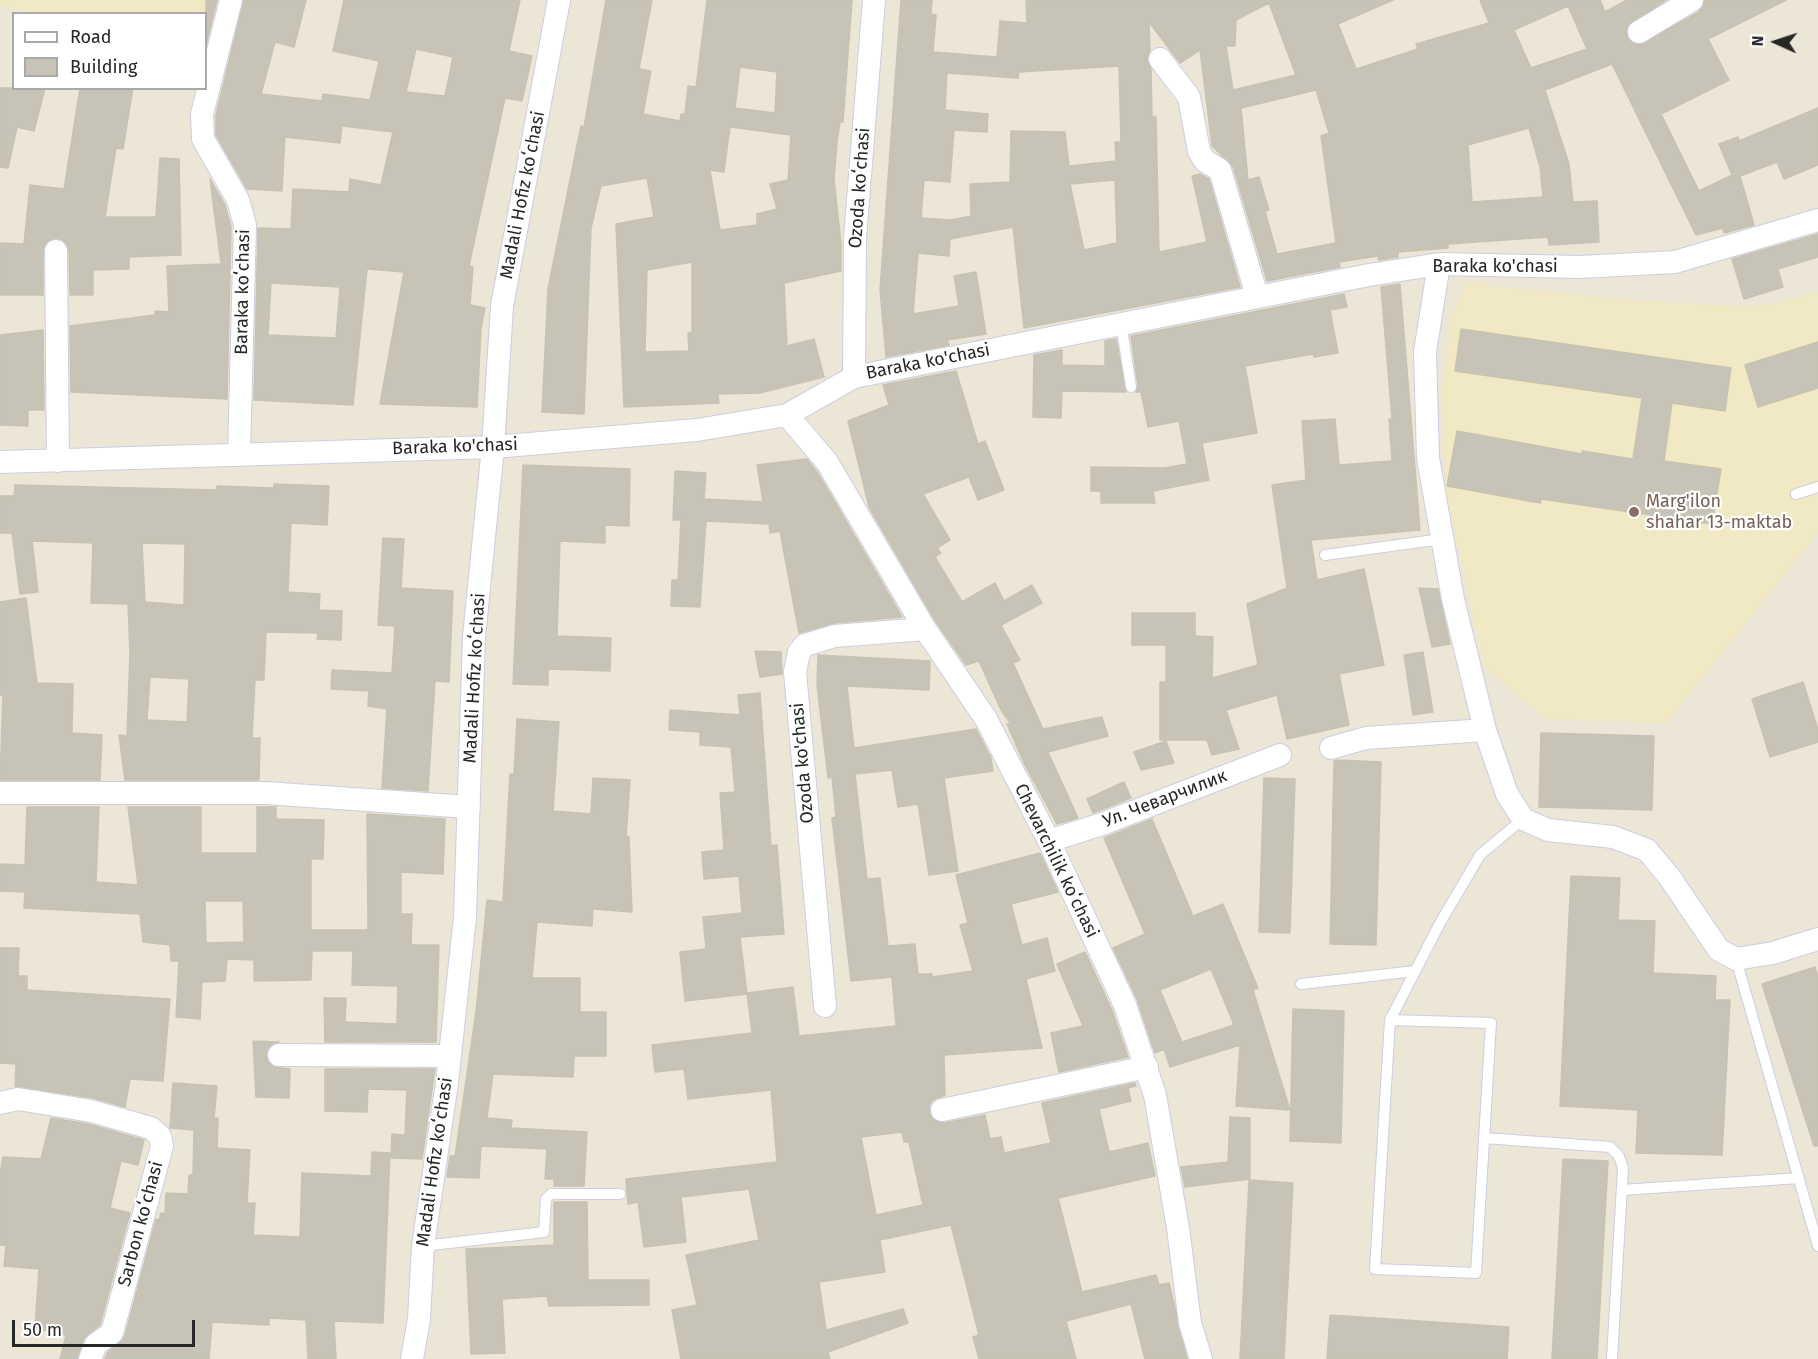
<!DOCTYPE html>
<html>
<head>
<meta charset="utf-8">
<style>
  body { margin:0 }
  #map { position:relative; width:1818px; height:1359px; overflow:hidden; background:#ece6d7; font-family:"Fira Sans",sans-serif }
  canvas { display:block }
  .legend { position:absolute; left:12px; top:12px; width:195px; height:78px; box-sizing:border-box; background:#fff; border:2px solid #a9a9a9; margin:0; padding:8px 10px; list-style:none; font-size:18px; color:#272727 }
  .legend li { display:flex; align-items:center; gap:12px; height:30px }
  .legend b { width:30px; border:2px solid #a9a9a9 }
  .north { position:absolute; left:1746px; top:12px; width:60px; height:60px; -webkit-text-stroke:4px #fff; paint-order:stroke; rotate:273deg; font-size:16px; font-weight:700; line-height:24px; text-align:center; color:#272727 }
  .north::after { content:''; display:block; margin:auto; width:21px; height:27px; background:#272727; clip-path:polygon(50% 0,100% 100%,50% 72%,0 100%) }
  .scale { position:absolute; left:12px; top:1320px; width:183px; height:27px; box-sizing:border-box; border:3px solid #272727; border-top:0; padding-left:8px; font-size:18px; line-height:21px; white-space:nowrap; color:#272727; -webkit-text-stroke:4px #fff; paint-order:stroke }
</style>
</head>
<body>
<div id="map">
<canvas width="1818" height="1359"></canvas>
<ul class="legend">
<li><b style="height:8px;background:#fff"></b>Road</li>
<li><b style="height:16px;background:#c7c3b7"></b>Building</li>
</ul>
<div class="north">N</div>
<div class="scale">50 m</div>
</div>
<script>
const ctx = document.querySelector('canvas').getContext('2d');
ctx.lineJoin = 'round';
function fill(path, color) {
  ctx.fillStyle = color;
  ctx.fill(path, 'evenodd');
}
function shape(rows) {
  const path = new Path2D();
  for (const r of rows) {
    path.moveTo(r[0], r[1]);
    for (let i = 2; i < r.length; i += 2) path.lineTo(r[i], r[i + 1]);
  }
  return path;
}
function strokePath(path, color, width, dash) {
  ctx.strokeStyle = color;
  ctx.lineWidth = width;
  ctx.lineCap = dash ? 'butt' : 'round';
  ctx.setLineDash(dash || []);
  ctx.stroke(path);
}
function write(font, color, halo, rows, align = 'center') {
  ctx.font = font + ' "Fira Sans",sans-serif';
  ctx.lineWidth = 4.5;
  ctx.setLineDash([]);
  ctx.textBaseline = 'middle';
  ctx.strokeStyle = halo;
  ctx.fillStyle = color;
  for (const [text, x, y, turn = 0] of rows) {
    ctx.save();
    ctx.translate(x, y);
    ctx.rotate((+turn || 0) * Math.PI / 180);
    ctx.textAlign = isNaN(turn) ? turn : align;
    if (halo) ctx.strokeText(text, 0, 0);
    ctx.fillText(text, 0, 0);
    ctx.restore();
  }
}
fill(shape([
  [0,0,216,0,206,43,206,14,37,14,0,6],
  [1465,283,1639,301,1735,306,1765,305,1818,293,1818,532,1666,723,1545,719,1484,665,1446,492,1442,391,1451,321]
]), '#f0e9c3');
const building = shape([
  [206,0,217,0,206,45,206,0],
  [244,0,306,0,294,47,275,42,261,94,322,101,323,94,370,100,379,61,333,51,344,0,520,0,509,51,532,56,522,101,505,98,469,266,473,267,470,305,485,308,481,328,477,407,380,404,404,272,367,269,353,405,254,400,258,228,291,229,293,189,349,192,350,179,381,185,393,132,342,126,340,143,285,137,282,191,247,189,216,135,216,115,244,0],
  [416,49,453,57,445,96,406,92,416,49],
  [271,283,340,287,336,338,268,335,271,283],
  [606,0,652,0,639,69,651,71,643,114,680,121,681,114,685,114,688,86,696,87,707,0,852,0,843,122,840,122,837,142,834,179,841,244,841,271,784,283,787,346,814,339,824,377,760,393,718,394,719,403,624,407,616,224,654,217,647,178,601,186,591,228,584,414,542,412,548,289,581,126,584,127,606,0],
  [740,67,777,72,775,113,735,108,740,67],
  [730,127,791,135,788,180,770,184,777,209,757,214,757,225,720,230,710,170,724,172,730,127],
  [692,262,692,332,688,333,689,351,645,352,647,270,692,262],
  [901,0,932,0,931,14,936,15,933,52,997,57,1000,21,1027,23,1026,0,1393,0,1338,24,1356,69,1418,49,1416,44,1489,23,1480,0,1600,0,1605,12,1627,0,1666,0,1628,25,1627,38,1639,45,1699,12,1705,0,1786,0,1708,39,1729,80,1661,114,1699,191,1732,175,1719,144,1738,137,1739,141,1818,108,1818,165,1784,179,1777,162,1740,176,1754,225,1724,233,1723,228,1696,235,1612,64,1545,90,1569,164,1573,202,1597,201,1599,242,1549,245,1548,237,1448,244,1448,248,1398,252,1398,257,1379,260,1378,256,1339,262,1340,267,1267,281,1233,166,1212,146,1200,50,1180,63,1149,22,1150,51,1147,60,1151,69,1152,117,1156,117,1159,252,1207,242,1192,176,1200,174,1209,179,1240,287,1024,328,1013,227,950,239,949,256,918,253,913,314,959,306,954,276,976,272,986,334,947,340,949,345,886,357,880,290,901,0],
  [1269,3,1296,75,1233,90,1226,46,1235,46,1236,20,1269,3],
  [1568,6,1587,49,1531,68,1514,30,1568,6],
  [1119,66,1121,142,1115,142,1116,161,1069,166,1065,132,1011,131,1010,182,970,184,971,216,951,220,921,218,924,180,950,182,954,130,987,132,988,114,945,110,947,73,1018,78,1019,72,1119,66],
  [1316,90,1329,133,1321,136,1336,243,1277,254,1265,211,1269,210,1259,177,1248,180,1241,108,1316,90],
  [1529,128,1540,167,1543,197,1472,202,1468,145,1529,128],
  [1115,180,1117,243,1084,250,1070,184,1115,180],
  [0,88,45,88,34,131,17,127,8,168,0,167,0,88],
  [80,88,133,88,123,149,116,148,105,217,156,217,160,158,179,159,181,255,129,257,129,269,93,270,93,295,70,295,69,250,63,240,55,238,45,244,43,251,43,295,0,295,0,243,24,244,30,185,64,189,80,88],
  [210,179,225,205,231,227,227,399,71,392,70,326,155,315,155,311,169,312,167,266,221,264,210,179],
  [1818,234,1818,257,1778,269,1783,287,1744,299,1732,259,1818,234],
  [1400,284,1420,530,1311,540,1317,580,1364,569,1384,665,1339,674,1349,725,1287,739,1277,695,1226,710,1239,749,1212,755,1207,740,1160,740,1160,682,1166,682,1166,645,1132,645,1132,613,1195,613,1195,636,1213,637,1212,678,1258,665,1247,604,1287,588,1272,485,1306,480,1302,421,1335,419,1339,465,1392,461,1389,419,1392,419,1381,287,1400,284],
  [1344,294,1347,307,1330,310,1338,353,1314,357,1313,354,1245,366,1257,433,1202,443,1209,480,1153,491,1155,503,1101,503,1101,491,1091,491,1091,467,1164,468,1187,464,1179,421,1148,427,1141,392,1136,392,1138,386,1131,336,1344,294],
  [1461,329,1731,368,1725,411,1672,403,1664,461,1721,469,1712,524,1541,499,1540,503,1447,486,1457,431,1582,454,1582,451,1633,459,1642,398,1455,371,1461,329],
  [43,330,44,410,28,410,28,426,0,425,0,335,43,330],
  [1116,339,1126,392,1062,391,1061,418,1033,417,1034,355,1062,350,1062,365,1105,366,1105,341,1116,339],
  [1818,342,1818,388,1758,407,1745,365,1818,342],
  [956,371,978,444,985,441,1004,490,978,500,969,477,923,494,950,540,937,548,941,553,935,557,962,602,995,583,1004,601,1032,585,1042,603,1001,625,1020,660,1013,663,1043,729,1102,717,1108,736,1048,752,1078,818,1057,824,1025,765,1007,724,1011,724,1001,710,979,661,966,665,962,659,936,622,869,507,848,421,889,405,883,385,956,371],
  [807,459,819,475,902,617,834,623,799,633,780,531,770,533,769,524,706,521,700,607,671,606,672,580,678,580,681,520,673,520,675,471,706,473,704,499,763,502,757,465,807,459],
  [523,465,630,469,629,526,605,525,605,543,560,541,557,636,611,638,610,671,548,669,548,685,513,684,523,465],
  [274,484,329,486,327,525,291,523,288,592,320,594,319,610,342,611,341,640,317,639,318,633,266,632,264,680,255,680,252,738,260,738,259,780,125,780,119,735,127,736,130,653,128,604,91,603,93,543,32,541,38,592,20,594,12,533,0,533,0,496,14,496,15,485,217,490,217,486,274,488,274,484],
  [142,543,185,544,184,605,145,602,142,543],
  [150,677,189,679,187,722,147,720,150,677],
  [383,538,404,539,401,588,453,591,449,682,435,681,428,791,382,788,387,709,368,706,369,691,331,689,332,670,392,673,395,626,378,625,383,538],
  [1419,588,1438,589,1450,644,1432,647,1419,588],
  [26,598,37,683,73,684,72,733,102,735,100,780,0,780,3,695,0,695,0,602,26,598],
  [755,651,781,652,782,674,760,677,755,651],
  [1423,652,1433,712,1413,715,1404,655,1423,652],
  [818,655,930,661,929,690,847,686,854,748,976,729,991,758,993,771,944,778,958,871,929,875,918,804,898,807,892,770,855,774,867,879,880,878,888,946,915,944,918,974,932,974,932,977,973,971,960,925,968,923,956,875,1040,853,1058,892,1011,904,1022,945,1047,938,1055,971,1026,979,1042,1048,944,1055,945,1095,933,1100,929,1105,932,1119,944,1123,985,1115,990,1139,1001,1137,1004,1153,1051,1143,1042,1103,1135,1083,1136,1086,1128,1088,1131,1101,1099,1109,1109,1152,1148,1143,1155,1176,1058,1198,1082,1292,1156,1275,1159,1285,1169,1283,1187,1359,1145,1359,1131,1304,1066,1321,1076,1359,979,1359,973,1337,979,1335,951,1225,880,1240,885,1272,819,1282,826,1330,903,1309,908,1323,828,1352,830,1359,681,1359,672,1310,697,1305,686,1255,759,1240,749,1189,681,1197,686,1242,644,1247,638,1202,628,1204,626,1179,777,1162,771,1090,688,1099,684,1069,655,1072,652,1045,752,1033,747,993,793,987,799,1036,896,1026,892,977,851,981,832,818,836,817,832,777,828,778,817,685,818,655],
  [902,1132,904,1142,909,1142,923,1205,876,1215,861,1137,902,1132],
  [1803,682,1818,730,1818,742,1770,757,1752,699,1803,682],
  [760,693,771,846,777,845,784,934,740,937,747,994,685,1001,680,952,706,949,703,917,742,913,739,876,704,879,702,852,724,850,720,793,735,792,731,747,700,745,700,732,669,730,670,710,740,715,738,695,760,693],
  [517,719,559,722,553,811,591,814,593,778,630,780,626,836,629,837,632,912,593,909,592,926,537,922,532,978,580,978,580,1012,606,1012,606,1056,574,1056,573,1077,493,1074,487,1118,512,1120,511,1128,587,1132,584,1186,554,1186,554,1179,545,1179,547,1149,481,1146,479,1178,447,1177,450,1156,455,1156,476,1012,487,900,503,902,510,774,514,774,517,719],
  [1541,733,1654,736,1652,810,1539,807,1541,733],
  [1166,741,1174,763,1141,770,1134,752,1166,741],
  [1337,760,1381,762,1376,945,1330,944,1334,761,1337,760],
  [1264,778,1295,779,1290,933,1259,932,1264,778],
  [1124,782,1131,798,1093,813,1087,799,1124,782],
  [27,807,99,807,96,882,138,885,128,807,201,807,201,853,257,853,257,807,276,807,276,819,324,820,323,859,311,859,311,930,368,930,367,814,445,819,443,874,401,872,401,914,412,914,411,945,439,945,436,1042,325,1042,324,998,346,998,345,1022,397,1024,398,986,352,985,353,951,312,951,311,980,254,981,254,960,227,959,225,981,202,982,200,1019,176,1017,179,961,171,961,170,945,143,942,140,914,24,908,25,892,0,891,0,864,25,865,27,807],
  [205,901,243,901,244,942,206,943,205,901],
  [1152,819,1193,916,1223,904,1258,988,1253,990,1290,1110,1236,1106,1240,1045,1170,1067,1164,1049,1155,1053,1137,999,1113,948,1145,934,1104,838,1152,819],
  [1211,969,1234,1025,1182,1042,1160,990,1211,969],
  [1571,876,1620,878,1618,920,1655,921,1653,973,1716,976,1715,1000,1730,1000,1722,1155,1636,1153,1638,1110,1560,1106,1571,876],
  [0,948,19,948,18,976,27,976,27,990,170,999,163,1081,130,1079,125,1107,93,1098,15,1086,16,1064,0,1063,0,948],
  [1085,952,1112,1010,1128,1057,1059,1072,1051,1033,1083,1026,1057,964,1085,952],
  [1815,967,1818,978,1818,1146,1814,1146,1762,984,1815,967],
  [1293,1009,1344,1011,1341,1143,1290,1141,1293,1009],
  [253,1041,279,1042,268,1048,266,1056,273,1067,290,1069,289,1098,256,1097,253,1041],
  [325,1069,435,1069,422,1159,391,1158,392,1134,405,1135,407,1090,368,1089,367,1112,325,1111,325,1069],
  [173,1083,217,1086,214,1118,218,1118,217,1148,250,1150,247,1203,255,1203,253,1235,300,1237,302,1173,371,1176,372,1152,390,1153,383,1323,334,1321,336,1359,308,1359,306,1320,269,1318,269,1325,212,1322,209,1359,105,1359,107,1353,125,1336,156,1219,159,1220,161,1213,165,1214,166,1193,188,1194,189,1176,193,1174,194,1130,170,1128,173,1083],
  [1230,1117,1250,1118,1250,1179,1185,1187,1181,1167,1228,1162,1230,1117],
  [51,1118,88,1124,144,1140,138,1165,121,1161,110,1208,130,1213,100,1325,84,1338,77,1359,60,1359,66,1335,35,1328,39,1269,4,1266,6,1245,0,1245,0,1174,3,1157,41,1159,51,1118],
  [1563,1159,1608,1161,1597,1359,1552,1359,1563,1159],
  [1249,1180,1293,1183,1284,1359,1240,1359,1249,1180],
  [554,1202,587,1202,588,1280,649,1280,649,1305,549,1306,547,1296,502,1299,505,1353,471,1354,466,1249,554,1245,554,1202],
  [1330,1315,1509,1327,1507,1359,1327,1359,1330,1315]
]);
fill(building, '#c7c3b7');
strokePath(building, '#c7c3b1', 1.5);
const service = shape([
  [1121,323,1131,387],
  [1796,494,1818,487],
  [1325,555,1442,539],
  [1736,959,1818,1246],
  [1301,984,1415,971],
  [1390,1020,1491,1023,1476,1273,1375,1269,1390,1020],
  [1390,1020,1440,923,1480,855,1523,819],
  [1484,1138,1610,1147,1619,1156,1623,1168,1612,1359],
  [1622,1190,1799,1178],
  [423,1246,544,1232,546,1199,551,1194,620,1194]
]);
const minor = shape([
  [231,0,202,114,203,139,238,200,245,225,239,455],
  [1639,32,1692,0],
  [1160,59,1189,97,1199,151,1205,161,1220,170,1257,296],
  [56,251,58,461],
  [1439,264,1425,352,1428,458,1453,599,1485,730,1507,794,1523,819,1548,830,1613,837,1647,850,1670,878,1719,950,1736,959,1773,953,1818,939],
  [854,377,855,238,874,0],
  [787,415,827,462,925,629,986,719,1049,841,1125,1005,1155,1095,1178,1228,1190,1323,1201,1359],
  [0,462,493,447,697,430,787,415,854,377,1369,275,1439,264,1580,267,1675,262,1818,220],
  [1331,748,1366,738,1485,730],
  [0,793,265,793,469,807],
  [1049,841,1102,824,1280,755],
  [825,1006,795,672,799,652,805,645,835,636,925,629],
  [279,1055,450,1056],
  [0,1103,18,1099,91,1111,151,1128,160,1136,162,1146,112,1333,96,1344,90,1359],
  [942,1110,1147,1067],
  [412,1359,419,1319,423,1246,447,1083,465,917,474,637,493,447,502,306,559,0]
]);
strokePath(service, '#cccde3', 12);
strokePath(minor, '#cccde3', 24);
strokePath(service, '#fff', 10);
strokePath(minor, '#fff', 22);
for (const [x, y, r, color] of [
  [1634,512,6,"#8d6e63"]
]) {
  const dot = new Path2D();
  dot.arc(x, y, r, 0, 2 * Math.PI);
  ctx.fillStyle = color;
  ctx.fill(dot);
  strokePath(dot, '#fff', 2);
}
write('18px', '#272727', '#fff', [
  ["Ozoda koʻchasi",860,188,-86],
  ["Madali Hofiz koʻchasi",523,195,-79],
  ["Baraka ko'chasi",1495,267],
  ["Baraka koʻchasi",243,292,-89],
  ["Baraka ko'chasi",928,362,-11],
  ["Baraka ko'chasi",455,447,-2],
  ["Madali Hofiz koʻchasi",475,678,-87],
  ["Ozoda ko'chasi",803,763,-95],
  ["Ул. Чеварчилик",1165,799,-21],
  ["Chevarchilik koʻchasi",1056,861,64],
  ["Madali Hofiz koʻchasi",435,1162,-82],
  ["Sarbon koʻchasi",141,1224,-75]
]);
write('18px', '#785e54', '#fff', [
  ["Marg'ilon",1646,502],
  ["shahar 13-maktab",1646,523]
], 'left');
</script>
</body>
</html>
